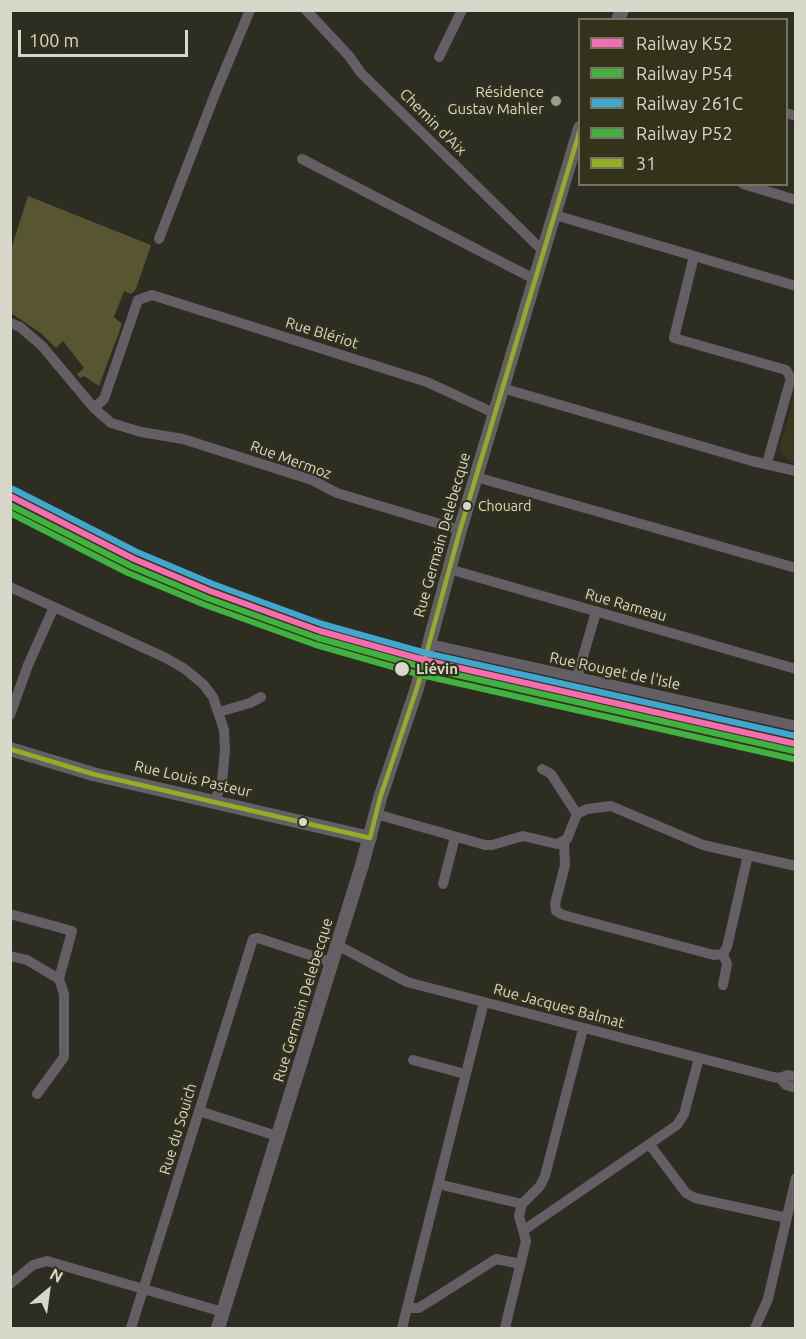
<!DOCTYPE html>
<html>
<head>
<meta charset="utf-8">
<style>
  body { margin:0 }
  #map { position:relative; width:806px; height:1339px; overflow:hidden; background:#2d2d21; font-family:Ubuntu,sans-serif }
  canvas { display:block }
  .frame { position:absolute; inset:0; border:12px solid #d8d8ca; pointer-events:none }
  .legend { position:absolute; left:578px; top:18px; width:210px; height:168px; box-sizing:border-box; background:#33321b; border:2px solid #757461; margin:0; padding:8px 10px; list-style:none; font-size:18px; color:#d8d8ca }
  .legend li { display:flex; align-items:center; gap:12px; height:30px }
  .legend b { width:30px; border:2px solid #757461 }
  .north { position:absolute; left:18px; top:1261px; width:60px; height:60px; -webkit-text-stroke:4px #33321b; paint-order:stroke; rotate:29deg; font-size:16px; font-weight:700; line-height:24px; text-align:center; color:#d8d8ca }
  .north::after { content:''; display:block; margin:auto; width:21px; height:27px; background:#d8d8ca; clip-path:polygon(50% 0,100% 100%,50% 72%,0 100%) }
  .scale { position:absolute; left:18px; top:30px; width:170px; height:27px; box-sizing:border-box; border:3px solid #d8d8ca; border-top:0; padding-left:8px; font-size:18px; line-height:21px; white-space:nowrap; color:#d8d8ca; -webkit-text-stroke:4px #33321b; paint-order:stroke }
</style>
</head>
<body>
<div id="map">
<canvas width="806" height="1339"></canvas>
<div class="frame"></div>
<ul class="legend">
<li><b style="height:8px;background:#f56db1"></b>Railway K52</li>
<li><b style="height:8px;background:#40b240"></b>Railway P54</li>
<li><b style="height:8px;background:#40a8d0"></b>Railway 261C</li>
<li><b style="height:8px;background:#40b240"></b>Railway P52</li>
<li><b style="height:8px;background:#94ad23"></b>31</li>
</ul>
<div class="north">N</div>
<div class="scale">100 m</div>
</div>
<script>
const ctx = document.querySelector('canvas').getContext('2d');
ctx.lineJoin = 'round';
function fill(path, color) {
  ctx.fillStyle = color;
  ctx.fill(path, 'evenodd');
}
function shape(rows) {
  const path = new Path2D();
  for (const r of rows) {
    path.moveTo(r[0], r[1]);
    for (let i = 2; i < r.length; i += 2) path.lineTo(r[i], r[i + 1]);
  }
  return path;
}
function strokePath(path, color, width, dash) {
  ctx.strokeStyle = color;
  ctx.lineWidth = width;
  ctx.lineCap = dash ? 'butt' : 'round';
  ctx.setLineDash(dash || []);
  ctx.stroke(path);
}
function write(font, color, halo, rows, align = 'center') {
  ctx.font = font + ' Ubuntu,sans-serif';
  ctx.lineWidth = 4.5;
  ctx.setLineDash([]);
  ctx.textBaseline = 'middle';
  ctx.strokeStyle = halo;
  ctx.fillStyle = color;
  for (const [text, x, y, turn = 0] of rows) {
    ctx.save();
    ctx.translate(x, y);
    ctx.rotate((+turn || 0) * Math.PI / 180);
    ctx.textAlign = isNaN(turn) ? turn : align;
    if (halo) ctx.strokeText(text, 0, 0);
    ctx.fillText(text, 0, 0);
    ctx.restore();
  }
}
fill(shape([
  [795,394,795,461,786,459,779,448],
  [10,484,139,550,218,584,312,620,314,616,324,619,346,631,450,657,795,734,795,758,433,677,414,670,413,675,379,666,380,663,328,647,324,646,323,649,306,644,305,641,206,606,130,575,15,515,11,513]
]), '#38371c');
fill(shape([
  [28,196,151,245,136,289,131,294,124,291,114,317,122,324,99,386,84,376,80,378,77,374,84,368,63,341,56,348,42,334,11,313,11,249]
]), '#575631');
strokePath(shape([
  [306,10,349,56,361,73,543,251],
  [439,57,462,10],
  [786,113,796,116],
  [302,159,536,280],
  [743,184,796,200],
  [555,215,796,286],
  [159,239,215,94,250,10],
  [694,256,674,338,786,370,791,378,767,463],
  [10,323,20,327,42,346,94,408,111,423,141,432,183,439,312,480,337,493,460,530],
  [502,388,752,461,796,471],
  [94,408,104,399,138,300,152,295,427,382,494,413],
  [476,477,796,568],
  [449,569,796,669],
  [10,587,164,657,185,669,203,684,213,697,224,730,225,750,222,782,215,801],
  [429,644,796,726],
  [577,677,596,612],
  [219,712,250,703,261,697],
  [10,715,28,665,54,607],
  [542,769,551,774,577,814],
  [376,814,485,845,492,845,523,836,557,844,567,839,577,814,587,809,611,806,703,845,796,866],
  [564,842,565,865,555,904,556,911,563,915,714,955,723,954,727,947,748,855],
  [443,884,455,837],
  [10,914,72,931,59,979],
  [337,945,407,982,773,1077,780,1078,788,1075,796,1077],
  [10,956,27,960,59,979,64,994,64,1057,37,1094],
  [723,985,727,964,723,954],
  [413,1060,465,1074],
  [780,1078,786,1085,796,1088],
  [199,1111,277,1136],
  [650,1145,686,1193,695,1198,787,1218],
  [438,1184,522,1204],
  [524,1230,677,1125,684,1114,699,1058],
  [10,1284,33,1265,47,1261,223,1312],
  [407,1308,419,1308,496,1259,521,1264],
  [131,1328,253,939,258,938,331,962],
  [402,1328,484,1002],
  [505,1328,526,1241,519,1216,522,1204,540,1186,545,1176,583,1029],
  [755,1328,768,1299,796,1178]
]), '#645f65', 10);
strokePath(shape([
  [618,20,622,10],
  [10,749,93,774,370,838],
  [218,1328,362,865,380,798,417,688,460,530,580,128]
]), '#645f65', 14);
strokePath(shape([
  [10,749,93,774,370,838],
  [370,838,380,798,417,688,460,530,580,130]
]), '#94ad23', 4.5);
strokePath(shape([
  [10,496,134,559,210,591,320,631,424,660,796,744]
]), '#f56db1', 6);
strokePath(shape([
  [10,505,131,566,207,598,318,638,422,667,794,751]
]), '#40b240', 6);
strokePath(shape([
  [13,489,137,552,213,584,322,624,426,653,796,736]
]), '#40a8d0', 6);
strokePath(shape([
  [10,513,128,573,205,605,316,645,421,675,793,759]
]), '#40b240', 6);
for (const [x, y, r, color] of [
  [556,101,6,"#9c9c8f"],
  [467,506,5,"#d8d8ca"],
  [402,669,8,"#d8d8ca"],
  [303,822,5,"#d8d8ca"]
]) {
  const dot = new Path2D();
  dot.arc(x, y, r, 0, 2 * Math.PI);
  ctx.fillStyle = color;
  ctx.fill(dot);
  strokePath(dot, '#33321b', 2);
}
write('14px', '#d8d8ca', '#33321b', [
  ["Chouard",478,506]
], 'left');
write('15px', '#d8d8ca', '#33321b', [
  ["Résidence",544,92],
  ["Gustav Mahler",544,109]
], 'right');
write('15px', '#d8d8ca', '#33321b', [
  ["Chemin d'Aix",433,122,45],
  ["Rue Blériot",322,333,17],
  ["Rue Mermoz",291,460,20],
  ["Rue Germain Delebecque",442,535,-74],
  ["Rue Rameau",626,605,16],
  ["Rue Rouget de l'Isle",615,671,12],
  ["Rue Louis Pasteur",193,779,13],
  ["Rue Germain Delebecque",303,1000,-73],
  ["Rue Jacques Balmat",559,1006,15],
  ["Rue du Souich",178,1129,-73]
]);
write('bold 15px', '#d8d8ca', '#33321b', [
  ["Liévin",416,669]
], 'left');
</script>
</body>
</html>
